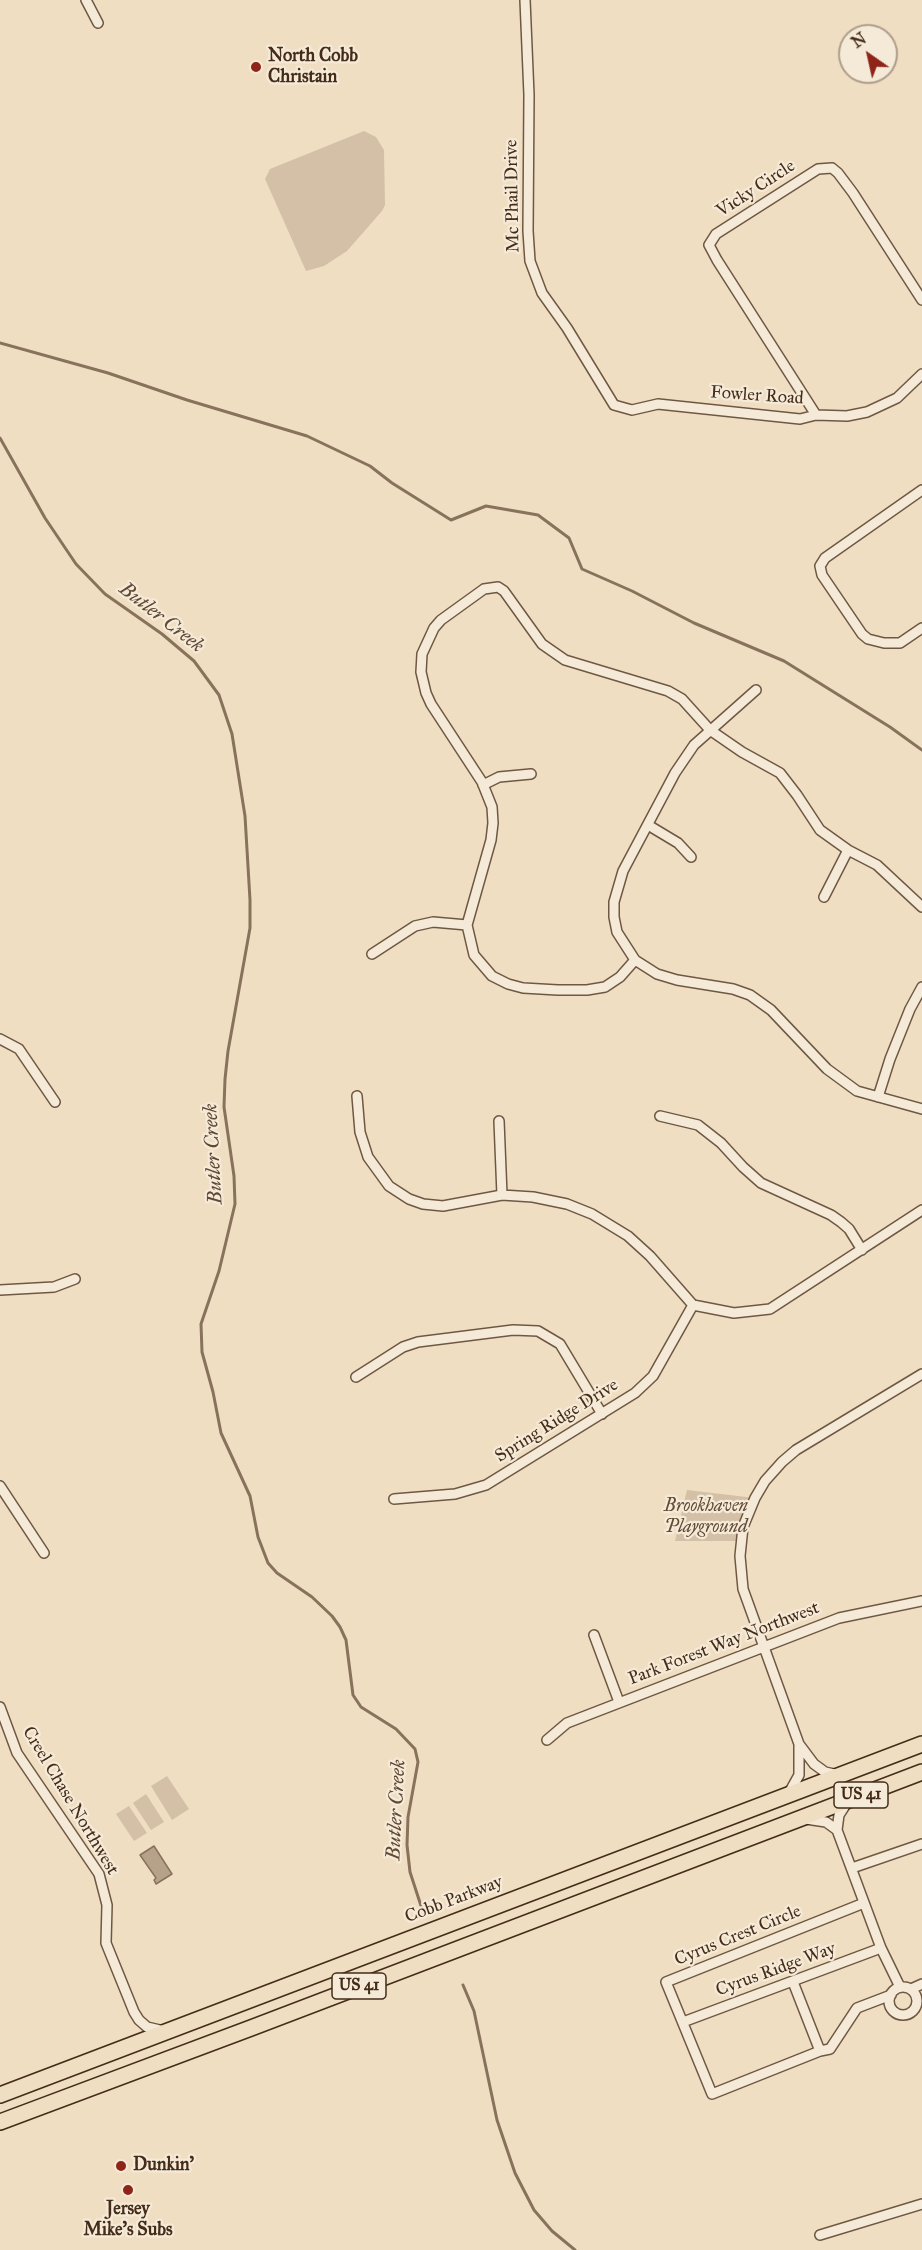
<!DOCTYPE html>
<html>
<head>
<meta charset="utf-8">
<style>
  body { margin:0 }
  #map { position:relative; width:922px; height:2250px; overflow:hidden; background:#f0dec3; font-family:"IM FELL Great Primer",serif }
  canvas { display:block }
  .north { position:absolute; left:838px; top:24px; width:60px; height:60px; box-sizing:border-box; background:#f5ead8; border:2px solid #ae9e8b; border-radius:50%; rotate:326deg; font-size:16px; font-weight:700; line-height:24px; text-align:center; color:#442c18 }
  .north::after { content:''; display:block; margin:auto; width:21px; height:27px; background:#8f2418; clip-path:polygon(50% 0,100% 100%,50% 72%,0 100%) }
</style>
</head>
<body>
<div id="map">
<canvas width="922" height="2250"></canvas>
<div class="north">N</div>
</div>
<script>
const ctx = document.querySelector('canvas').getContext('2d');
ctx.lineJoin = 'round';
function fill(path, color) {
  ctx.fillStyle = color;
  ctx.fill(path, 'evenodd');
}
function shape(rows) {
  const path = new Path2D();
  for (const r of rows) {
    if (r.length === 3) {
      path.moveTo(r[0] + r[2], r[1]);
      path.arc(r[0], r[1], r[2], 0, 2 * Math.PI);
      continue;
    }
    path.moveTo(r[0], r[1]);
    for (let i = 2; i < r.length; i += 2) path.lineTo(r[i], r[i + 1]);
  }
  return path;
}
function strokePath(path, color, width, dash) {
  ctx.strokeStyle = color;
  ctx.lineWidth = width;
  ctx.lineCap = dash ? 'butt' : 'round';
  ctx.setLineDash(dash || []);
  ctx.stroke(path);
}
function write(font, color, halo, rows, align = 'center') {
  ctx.font = font + ' "IM FELL Great Primer",serif';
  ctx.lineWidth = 4.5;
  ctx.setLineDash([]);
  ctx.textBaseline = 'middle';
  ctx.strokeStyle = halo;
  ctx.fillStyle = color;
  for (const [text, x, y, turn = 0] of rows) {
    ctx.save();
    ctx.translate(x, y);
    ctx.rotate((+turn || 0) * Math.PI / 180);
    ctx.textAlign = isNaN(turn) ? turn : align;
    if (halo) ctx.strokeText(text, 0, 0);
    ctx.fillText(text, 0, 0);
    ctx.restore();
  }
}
fill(shape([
  [364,131,376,137,384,150,385,205,382,211,347,251,324,266,306,271,265,179,270,169],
  [687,1490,755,1498,736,1541,675,1541],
  [167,1776,189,1809,172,1820,151,1786],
  [146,1794,164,1822,151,1830,133,1803],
  [129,1806,147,1833,134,1841,116,1814]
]), '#d3c0a6');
const water = shape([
  [154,1846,172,1874,156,1884,154,1880,156,1878,140,1855,154,1846]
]);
fill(water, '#b6a189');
strokePath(water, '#88725c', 1.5);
strokePath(shape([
  [0,343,108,373,187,400,307,436,370,466,392,483,451,520,486,506,538,515,569,538,582,569,632,591,694,623,784,661,890,727,922,750],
  [0,438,45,518,76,564,105,594,162,634,194,661,219,695,232,734,245,816,250,900,250,928,228,1051,225,1079,224,1107,234,1176,235,1204,219,1271,201,1324,202,1352,213,1392,221,1433,250,1496,258,1537,268,1563,277,1573,312,1597,332,1616,340,1627,346,1640,353,1695,361,1707,396,1729,415,1749,418,1762,408,1817,407,1845,410,1872,423,1912],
  [463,1985,474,2011,497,2120,515,2173,534,2210,552,2231,575,2250]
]), '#88725c', 3);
const street = shape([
  [86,0,98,23],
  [525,0,529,95,528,231,530,261,542,293,567,328,614,405,632,410,658,404,800,419,816,415,847,416,867,412,897,398,922,374],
  [816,415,717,260,709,245,716,234,818,169,832,168,838,173,853,193,922,300],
  [922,490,825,558,820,566,822,575,862,634,868,639,884,643,900,643,922,628],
  [756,690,694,745,675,773,623,871,614,902,614,917,617,932,635,960,657,974,677,980,733,989,750,995,771,1010,827,1069,857,1091,922,1109],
  [483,785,499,777,531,774],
  [648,825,678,843,691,857],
  [824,897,848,850],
  [372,954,415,926,433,922,467,925],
  [635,960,620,977,605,987,587,990,558,990,523,988,508,984,492,976,474,955,467,925,491,840,493,823,492,807,482,782,431,704,426,693,421,672,422,654,434,628,441,620,484,589,498,587,504,591,542,644,565,660,668,691,682,699,710,730,742,752,780,773,797,795,820,830,848,850,877,865,922,907],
  [0,1039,19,1049,55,1102],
  [357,1096,360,1132,368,1157,389,1186,409,1199,423,1204,443,1206,502,1195,533,1197,567,1204,592,1214,628,1236,650,1256,693,1305],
  [878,1097,890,1059,910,1009,922,987],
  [660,1116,698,1125,721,1143,743,1167,761,1183,831,1215,841,1222,849,1229,862,1250],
  [499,1121,502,1195],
  [0,1290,54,1287,75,1279],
  [693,1305,734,1313,770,1309,922,1210],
  [356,1377,403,1347,418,1342,513,1330,538,1331,560,1344,602,1414],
  [0,1486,44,1553],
  [394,1499,455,1494,486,1485,635,1393,653,1376,693,1305],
  [594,1635,619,1702],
  [0,1707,17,1753,99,1874,107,1905,106,1943,134,2012,139,2020,147,2027,164,2031],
  [547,1740,567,1723,839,1618,922,1601],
  [839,1775,825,1772,814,1764,799,1744,743,1589,740,1556,743,1527,755,1498,765,1481,782,1462,796,1450,922,1374],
  [789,1793,799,1775,799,1746],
  [848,1801,839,1815,837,1830,881,1948,900,1987],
  [806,1819,826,1822,837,1830],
  [852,1868,922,1844],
  [864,1903,666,1982,712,2094,820,2051,830,2049,857,2008,891,1995],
  [793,1982,820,2051],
  [903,2001,14],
  [911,1989,922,1984],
  [683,2022,881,1948],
  [820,2235,922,2204]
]);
const primary = shape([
  [0,2095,922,1744],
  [0,2122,251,2028,922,1772]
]);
strokePath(street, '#6f5843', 12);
strokePath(primary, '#442c18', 18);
strokePath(street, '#f5ead8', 9);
strokePath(primary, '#f0dec3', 15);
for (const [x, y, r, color] of [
  [256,67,6,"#8f2418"],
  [121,2166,6,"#8f2418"],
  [128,2190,6,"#8f2418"]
]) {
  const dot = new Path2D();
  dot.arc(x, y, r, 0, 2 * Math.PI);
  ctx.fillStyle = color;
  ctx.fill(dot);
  strokePath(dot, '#f5ead8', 2);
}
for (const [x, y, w] of [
  [861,1795,54],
  [359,1986,54]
]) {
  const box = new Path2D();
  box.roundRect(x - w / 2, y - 13, w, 26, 4.5);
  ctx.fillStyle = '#f5ead8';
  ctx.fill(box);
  strokePath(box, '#442c18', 1.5);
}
write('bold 16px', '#442c18', null, [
  ["US 41",861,1795],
  ["US 41",359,1986]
]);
write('bold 18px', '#442c18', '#f5ead8', [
  ["North Cobb",268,57],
  ["Christain",268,78],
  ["Dunkin'",133,2166],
  ["Jersey",128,2210,"center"],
  ["Mike's Subs",128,2231,"center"]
], 'left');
write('18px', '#442c18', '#f5ead8', [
  ["Vicky Circle",756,189,-33],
  ["Mc Phail Drive",513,196,-91],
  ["Fowler Road",757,396,4],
  ["Spring Ridge Drive",557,1421,-32],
  ["Park Forest Way Northwest",724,1644,-21],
  ["Creel Chase Northwest",70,1801,59],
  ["Cobb Parkway",454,1900,-21],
  ["Cyrus Crest Circle",738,1936,-22],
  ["Cyrus Ridge Way",776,1970,-20]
]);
write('italic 18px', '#614a34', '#f5ead8', [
  ["Brookhaven",706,1507],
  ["Playground",706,1528]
]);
write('italic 20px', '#604934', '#f5ead8', [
  ["Butler Creek",161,618,38],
  ["Butler Creek",214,1154,-93],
  ["Butler Creek",397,1810,-87]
]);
</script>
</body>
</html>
